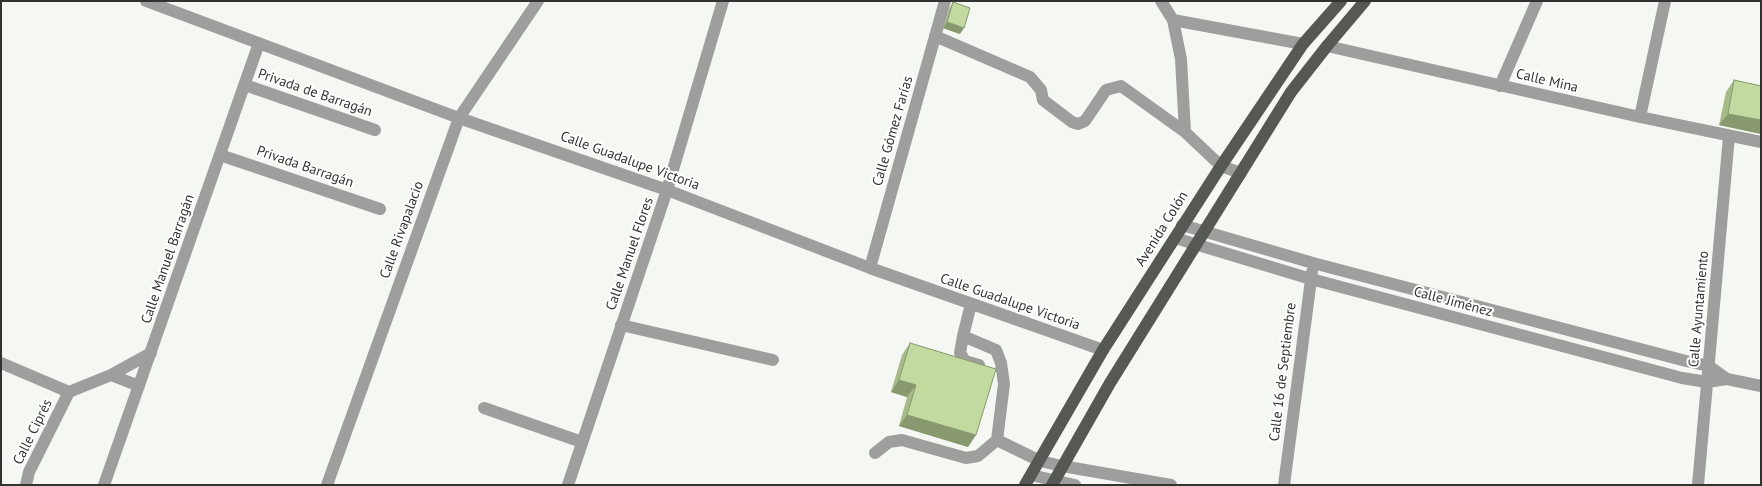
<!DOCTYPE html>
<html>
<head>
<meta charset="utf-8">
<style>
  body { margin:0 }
  #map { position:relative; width:1762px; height:486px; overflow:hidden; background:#f5f7f2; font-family:"PT Sans",sans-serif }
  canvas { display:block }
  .frame { position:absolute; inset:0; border:2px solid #323331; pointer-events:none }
</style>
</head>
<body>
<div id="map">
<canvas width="1762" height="486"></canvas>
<div class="frame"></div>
</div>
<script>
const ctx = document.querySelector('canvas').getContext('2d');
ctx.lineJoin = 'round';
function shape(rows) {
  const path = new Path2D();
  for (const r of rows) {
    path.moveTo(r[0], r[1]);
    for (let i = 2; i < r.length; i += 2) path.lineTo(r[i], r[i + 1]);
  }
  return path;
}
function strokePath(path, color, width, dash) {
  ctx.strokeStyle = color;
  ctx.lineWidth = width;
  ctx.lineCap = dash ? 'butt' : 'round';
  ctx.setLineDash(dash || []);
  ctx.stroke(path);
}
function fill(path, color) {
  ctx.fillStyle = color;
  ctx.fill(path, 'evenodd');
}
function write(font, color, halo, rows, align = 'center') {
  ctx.font = font + ' "PT Sans",sans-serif';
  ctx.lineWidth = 4;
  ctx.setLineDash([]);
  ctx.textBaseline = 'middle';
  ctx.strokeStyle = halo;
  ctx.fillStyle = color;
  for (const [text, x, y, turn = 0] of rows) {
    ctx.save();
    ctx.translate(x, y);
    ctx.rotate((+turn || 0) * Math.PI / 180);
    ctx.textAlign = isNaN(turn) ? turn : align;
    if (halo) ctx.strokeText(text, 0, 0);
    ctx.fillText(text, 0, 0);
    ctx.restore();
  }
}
strokePath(shape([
  [146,1,459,118,667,190,870,268,1103,350],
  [1161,1,1173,20,1181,59,1185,132,1221,166,1241,173],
  [1173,20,1303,44],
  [935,36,1030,77,1041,90,1043,100,1072,122,1078,124,1085,121,1106,90,1121,86,1185,132],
  [1327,46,1640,117,1761,142],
  [245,85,375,130],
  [1500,86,1537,1],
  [1640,117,1665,1],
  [220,155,380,209],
  [1182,225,1313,263,1686,361,1709,366,1727,379],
  [1175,238,1311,279,1682,378,1707,382,1727,379,1761,386],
  [870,268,945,1],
  [971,304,963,336,996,350,1001,363,1004,384,997,440],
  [621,325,773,360],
  [963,336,960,353,965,361,979,365],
  [1,363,69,392,111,375,139,386],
  [111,375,151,353],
  [484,408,582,442],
  [875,453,889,442,902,440,966,458,978,456,997,440,1040,461,1062,466,1171,485],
  [1031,475,1075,485],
  [26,485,29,472,69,392],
  [104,485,259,43],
  [327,485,459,118,538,1],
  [568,485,667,190,723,1],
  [1284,485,1312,272],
  [1698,485,1729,136]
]), '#9e9f9d', 12);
strokePath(shape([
  [1025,485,1103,350,1221,166,1303,44,1341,1],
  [1052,485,1110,383,1291,92,1327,46,1365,1]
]), '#565854', 12);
fill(shape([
  [953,2,960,34,943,28,949,9],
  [1734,80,1761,86,1761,134,1719,125,1726,92],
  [910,343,968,447,899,426,907,397,891,392,902,355]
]), '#a7bb89');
fill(shape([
  [947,22,964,28,960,34,943,28],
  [1728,114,1761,120,1761,134,1719,125],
  [899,380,916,385,907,397,891,392],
  [907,415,976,435,968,447,899,426]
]), '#88986f');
const building = shape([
  [953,2,970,8,964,28,947,22,953,2],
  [1734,80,1761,86,1761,120,1728,114,1734,80],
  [910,343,996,369,976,435,907,415,916,385,899,380,910,343]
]);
fill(building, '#c2d99f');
strokePath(building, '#88986f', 1);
write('14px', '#323331', '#fff', [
  ["Calle Mina",1547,81,13],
  ["Privada de Barragán",315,93,19],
  ["Calle Gómez Farías",893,131,-74],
  ["Calle Guadalupe Victoria",630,161,20],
  ["Privada Barragán",305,167,19],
  ["Avenida Colón",1162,229,-58],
  ["Calle Rivapalacio",402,230,-70],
  ["Calle Manuel Flores",630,254,-71],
  ["Calle Manuel Barragán",168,259,-71],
  ["Calle Guadalupe Victoria",1010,302,19],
  ["Calle Jiménez",1453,302,15],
  ["Calle Ayuntamiento",1699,309,-85],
  ["Calle 16 de Septiembre",1283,372,-83],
  ["Calle Ciprés",33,432,-64]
]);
</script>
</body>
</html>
